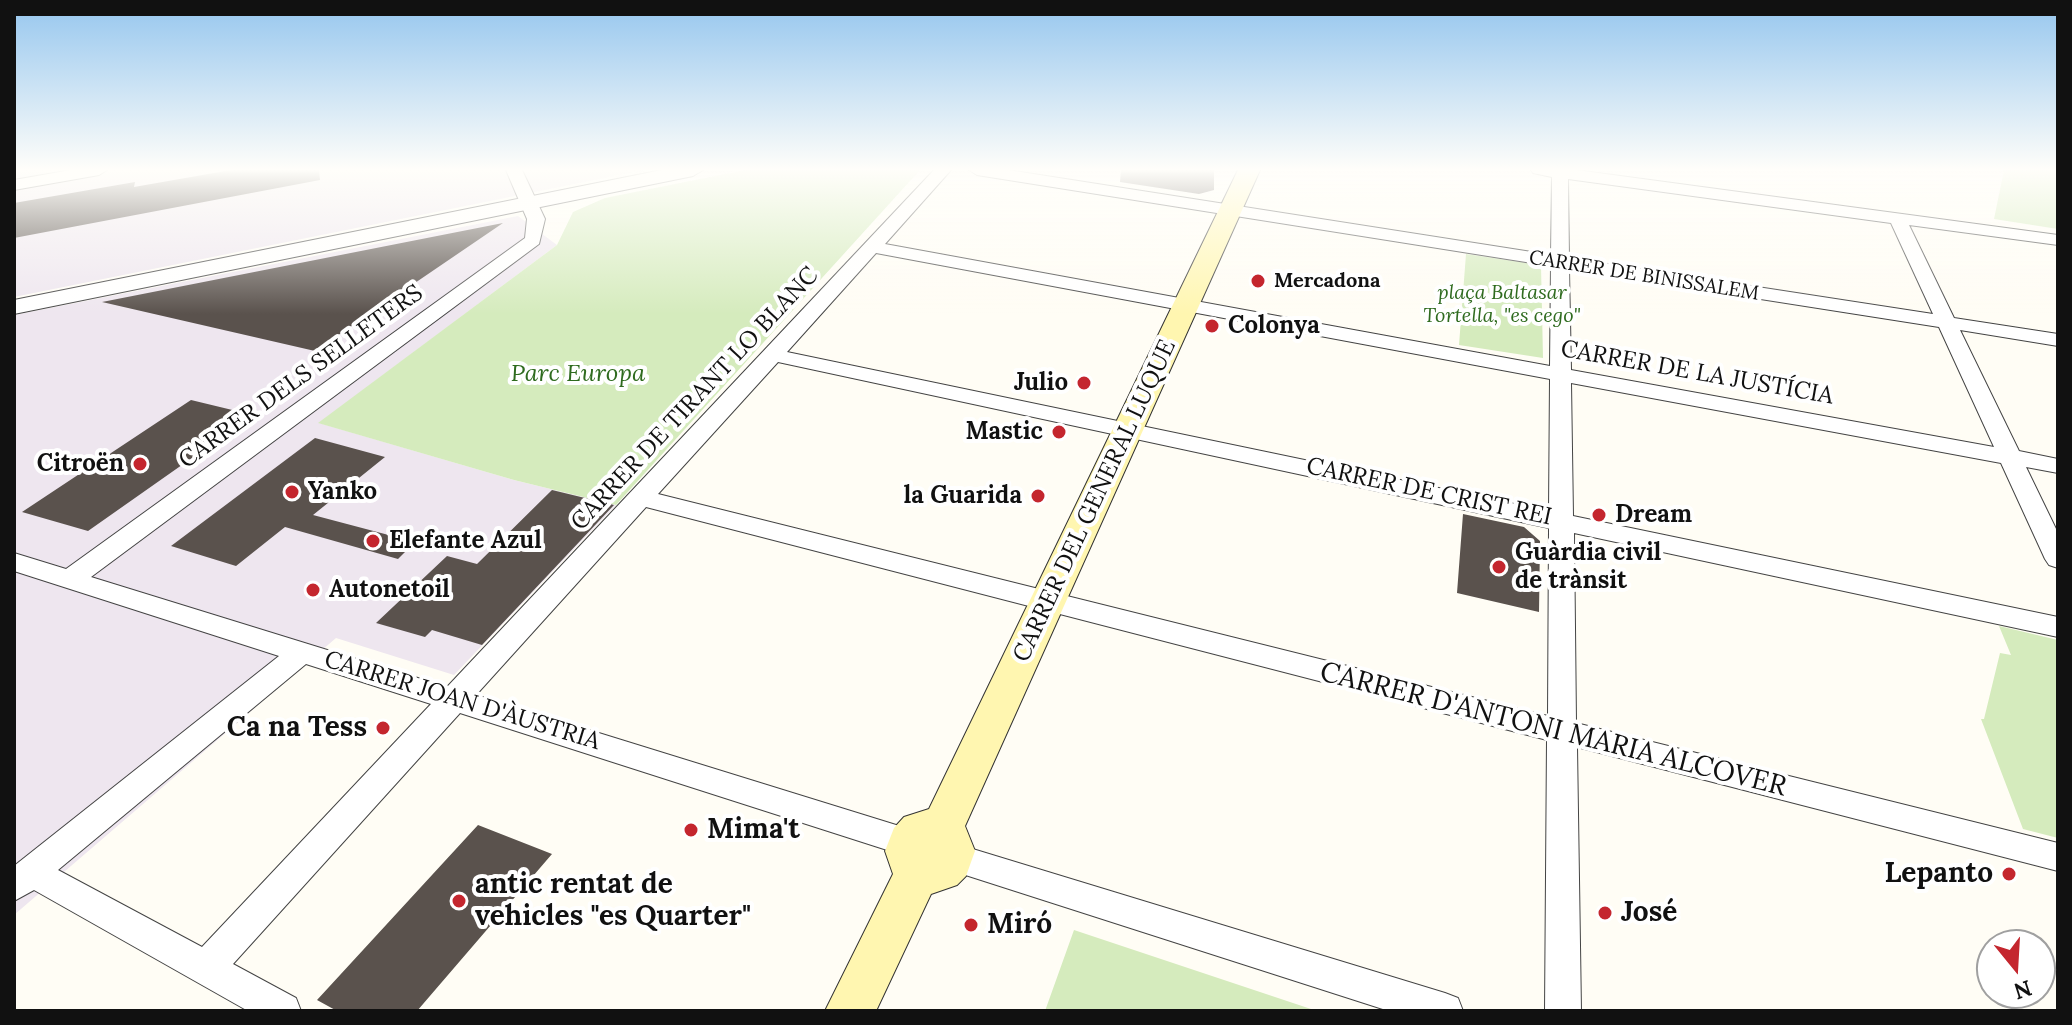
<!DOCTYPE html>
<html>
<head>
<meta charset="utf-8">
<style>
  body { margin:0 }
  #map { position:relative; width:2072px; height:1025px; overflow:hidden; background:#fffdf5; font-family:Lora,serif }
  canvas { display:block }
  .frame { position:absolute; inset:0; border:16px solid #111; pointer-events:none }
  .north { position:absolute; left:1976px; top:929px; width:80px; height:80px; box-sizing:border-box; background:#fff; border:2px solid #a0a0a0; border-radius:50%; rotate:162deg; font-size:22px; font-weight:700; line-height:32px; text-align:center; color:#111 }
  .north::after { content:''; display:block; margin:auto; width:28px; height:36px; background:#c4262e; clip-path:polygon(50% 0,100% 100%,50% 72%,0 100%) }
</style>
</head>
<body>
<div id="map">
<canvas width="2072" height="1025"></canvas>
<div class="frame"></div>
<div class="north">N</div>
</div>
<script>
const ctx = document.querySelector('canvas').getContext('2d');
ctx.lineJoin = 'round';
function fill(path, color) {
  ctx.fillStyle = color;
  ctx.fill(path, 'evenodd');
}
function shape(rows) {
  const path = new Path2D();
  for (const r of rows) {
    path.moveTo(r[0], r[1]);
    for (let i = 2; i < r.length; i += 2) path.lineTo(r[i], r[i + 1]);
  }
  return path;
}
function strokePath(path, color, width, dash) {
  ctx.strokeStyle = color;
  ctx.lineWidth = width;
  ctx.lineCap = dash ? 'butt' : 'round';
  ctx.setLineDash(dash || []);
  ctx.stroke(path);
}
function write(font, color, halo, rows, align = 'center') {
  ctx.font = font + ' Lora,serif';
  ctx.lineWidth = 8;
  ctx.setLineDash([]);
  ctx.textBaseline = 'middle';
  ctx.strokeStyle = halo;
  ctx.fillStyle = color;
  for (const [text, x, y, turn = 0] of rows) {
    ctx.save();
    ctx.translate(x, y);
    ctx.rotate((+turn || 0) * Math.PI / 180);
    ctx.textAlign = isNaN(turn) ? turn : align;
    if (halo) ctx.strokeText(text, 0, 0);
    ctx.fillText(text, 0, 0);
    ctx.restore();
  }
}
fill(shape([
  [14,170,644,170,14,297],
  [518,216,557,245,319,423,514,480,616,505,454,675,336,638,14,915,14,315]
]), '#eee6ef');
fill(shape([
  [745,170,920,170,616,505,514,480,318,423,557,245,573,212,605,198],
  [2004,170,2058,170,2058,229,1994,219],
  [1466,254,1541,265,1543,358,1459,345],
  [1999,626,2058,640,2058,838,2023,829,1981,719,1984,719,2000,653,2011,655],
  [1074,930,1317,1011,1045,1011]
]), '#d5ebbd');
fill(shape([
  [231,170,319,170,320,180,14,238,14,203,135,182,134,187],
  [1121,170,1214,170,1214,190,1199,194,1120,182],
  [503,223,315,351,102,302],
  [191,400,253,415,88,531,22,512],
  [315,438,385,457,313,515,415,542,398,559,285,527,236,566,171,546],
  [552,490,614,505,482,645,432,630,425,637,376,623,447,556,477,564],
  [1463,514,1524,527,1540,541,1539,612,1457,593],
  [478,825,552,854,417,1011,337,1011,317,1000]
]), '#5a524d');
const minor = shape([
  [71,170,107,170,99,175,14,190,14,180,71,170],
  [506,170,522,170,545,219,539,244,91,577,447,687,934,170,951,170,885,244,1550,366,1551,266,977,175,969,170,1008,170,1551,255,1552,177,1533,173,1531,170,1576,170,2058,235,2058,245,1909,225,1954,318,2058,334,2058,346,1960,330,2019,451,2058,459,2058,473,2026,467,2058,533,2058,568,2049,565,2045,559,2001,463,1571,383,1573,516,2058,617,2058,637,1574,533,1576,723,2058,843,2058,871,1577,747,1581,1011,1545,1011,1547,740,646,507,476,695,909,829,920,833,925,843,920,853,909,857,460,713,233,964,296,998,301,1011,248,1011,34,890,14,901,14,866,279,656,14,571,14,553,66,569,525,238,527,219,506,170],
  [1568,179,1891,223,1933,314,1569,258,1568,179],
  [876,253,1550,379,1549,511,787,352,876,253],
  [1569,269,1939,327,1994,447,1571,370,1569,269],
  [778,362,1549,528,1548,716,658,494,778,362],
  [306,664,431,704,202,947,58,870,306,664],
  [953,843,1445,993,1458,998,1463,1011,1389,1011,953,871,942,867,937,857,942,847,953,843]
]);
const tertiary = shape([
  [662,170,703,170,693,176,14,314,14,300,662,170]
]);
const secondary = shape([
  [1238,170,1260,170,965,826,975,851,966,876,957,885,931,894,876,1011,825,1011,893,874,885,851,894,828,904,817,929,809,1238,170]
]);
strokePath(minor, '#444', 2);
strokePath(tertiary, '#444', 2);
strokePath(secondary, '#333', 2);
fill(minor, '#fff');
fill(tertiary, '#fff');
fill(secondary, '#fff6b0');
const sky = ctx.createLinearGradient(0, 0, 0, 314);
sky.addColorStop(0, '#95c6ee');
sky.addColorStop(0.54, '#fffefa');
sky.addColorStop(1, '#fffefa00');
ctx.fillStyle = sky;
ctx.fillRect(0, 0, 2072, 314);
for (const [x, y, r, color] of [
  [1258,281,8,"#c4262e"],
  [1212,326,8,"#c4262e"],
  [1084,383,8,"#c4262e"],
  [1059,432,8,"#c4262e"],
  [140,464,8,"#c4262e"],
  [292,492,8,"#c4262e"],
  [1038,496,8,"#c4262e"],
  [1599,515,8,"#c4262e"],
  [373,541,8,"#c4262e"],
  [1499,567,8,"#c4262e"],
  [313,590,8,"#c4262e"],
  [383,728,8,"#c4262e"],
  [691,830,8,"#c4262e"],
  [2009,874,8,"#c4262e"],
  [459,901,8,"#c4262e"],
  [1605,913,8,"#c4262e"],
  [971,925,8,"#c4262e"]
]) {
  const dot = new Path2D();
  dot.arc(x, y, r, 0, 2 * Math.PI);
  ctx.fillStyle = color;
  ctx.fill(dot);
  strokePath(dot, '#fff', 3);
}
write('20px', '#111', '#fff', [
  ["CARRER DE BINISSALEM",1644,276,9]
]);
write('bold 20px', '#111', '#fff', [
  ["Mercadona",1274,281]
], 'left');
write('italic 20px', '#2f6b1f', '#fff', [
  ["plaça Baltasar",1502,293],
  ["Tortella, \"es cego\"",1502,316]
]);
write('bold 24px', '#111', '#fff', [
  ["Colonya",1228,326],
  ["Julio",1068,383,"right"],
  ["Mastic",1043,432,"right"],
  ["Citroën",124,464,"right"],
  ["Yanko",308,492],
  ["la Guarida",1022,496,"right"],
  ["Dream",1615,515],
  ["Elefante Azul",389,541],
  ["Guàrdia civil",1515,553],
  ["de trànsit",1515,581],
  ["Autonetoil",329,590]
], 'left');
write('24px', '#111', '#fff', [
  ["CARRER DE LA JUSTÍCIA",1697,373,10],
  ["CARRER DELS SELLETERS",301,377,-36],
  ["CARRER DE TIRANT LO BLANC",695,399,-47],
  ["CARRER DE CRIST REI",1429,492,12],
  ["CARRER DEL GENERAL LUQUE",1095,501,-65],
  ["CARRER JOAN D'ÀUSTRIA",462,701,17]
]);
write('italic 24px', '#2f6b1f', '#fff', [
  ["Parc Europa",578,374]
]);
write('bold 28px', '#111', '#fff', [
  ["Ca na Tess",367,728,"right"],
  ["Mima't",707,830],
  ["Lepanto",1993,874,"right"],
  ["antic rentat de",475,885],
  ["vehicles \"es Quarter\"",475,917],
  ["José",1621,913],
  ["Miró",987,925]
], 'left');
write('28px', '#111', '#fff', [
  ["CARRER D'ANTONI MARIA ALCOVER",1553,730,14]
]);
</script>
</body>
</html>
